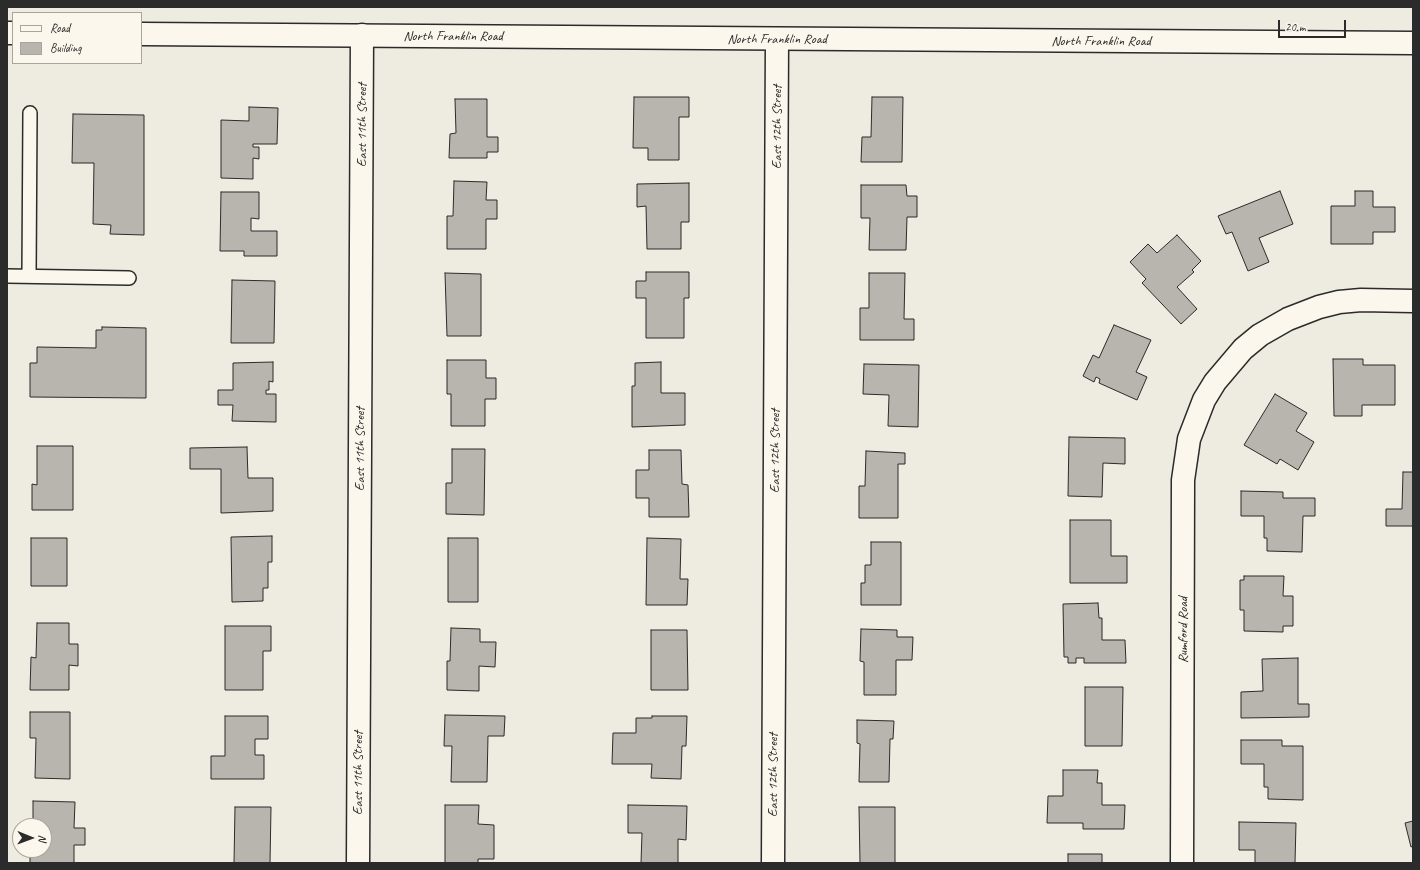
<!DOCTYPE html>
<html>
<head>
<meta charset="utf-8">
<style>
  body { margin:0 }
  #map { position:relative; width:1420px; height:870px; overflow:hidden; background:#eeebe0; font-family:Caveat,sans-serif }
  canvas { display:block }
  .frame { position:absolute; inset:0; border:8px solid #2b2b2b; pointer-events:none }
  .legend { position:absolute; left:12px; top:12px; width:130px; height:52px; box-sizing:border-box; background:#fbf7ec; border:1px solid #a8a59f; margin:0; padding:5px 7px; list-style:none; font-size:12px; color:#2b2b2b }
  .legend li { display:flex; align-items:center; gap:8px; height:20px }
  .legend b { width:20px; border:1px solid #a8a59f }
  .north { position:absolute; left:12px; top:818px; width:40px; height:40px; box-sizing:border-box; background:#fbf7ec; border:1px solid #a8a59f; border-radius:50%; rotate:91deg; font-size:11px; font-weight:700; line-height:16px; text-align:center; color:#2b2b2b }
  .north::after { content:''; display:block; margin:auto; width:14px; height:18px; background:#2b2b2b; clip-path:polygon(50% 0,100% 100%,50% 72%,0 100%) }
  .scale { position:absolute; left:1278px; top:20px; width:68px; height:18px; box-sizing:border-box; border:2px solid #2b2b2b; border-top:0; padding-left:5px; font-size:12px; line-height:14px; white-space:nowrap; color:#2b2b2b; -webkit-text-stroke:3px #fbf7ec; paint-order:stroke }
</style>
</head>
<body>
<div id="map">
<canvas width="1420" height="870"></canvas>
<div class="frame"></div>
<ul class="legend">
<li><b style="height:5px;background:#fbf7ec"></b>Road</li>
<li><b style="height:11px;background:#b8b5ae"></b>Building</li>
</ul>
<div class="north">N</div>
<div class="scale">20 m</div>
</div>
<script>
const ctx = document.querySelector('canvas').getContext('2d');
ctx.lineJoin = 'round';
function fill(path, color) {
  ctx.fillStyle = color;
  ctx.fill(path, 'evenodd');
}
function shape(rows) {
  const path = new Path2D();
  for (const r of rows) {
    path.moveTo(r[0], r[1]);
    for (let i = 2; i < r.length; i += 2) path.lineTo(r[i], r[i + 1]);
  }
  return path;
}
function strokePath(path, color, width, dash) {
  ctx.strokeStyle = color;
  ctx.lineWidth = width;
  ctx.lineCap = dash ? 'butt' : 'round';
  ctx.setLineDash(dash || []);
  ctx.stroke(path);
}
function write(font, color, halo, rows, align = 'center') {
  ctx.font = font + ' Caveat,sans-serif';
  ctx.lineWidth = 3;
  ctx.setLineDash([]);
  ctx.textBaseline = 'middle';
  ctx.strokeStyle = halo;
  ctx.fillStyle = color;
  for (const [text, x, y, turn = 0] of rows) {
    ctx.save();
    ctx.translate(x, y);
    ctx.rotate((+turn || 0) * Math.PI / 180);
    ctx.textAlign = isNaN(turn) ? turn : align;
    if (halo) ctx.strokeText(text, 0, 0);
    ctx.fillText(text, 0, 0);
    ctx.restore();
  }
}
const building = shape([
  [634,97,689,97,689,117,679,117,679,160,648,160,648,148,633,148,634,97],
  [872,97,903,97,902,162,861,162,862,137,871,137,872,97],
  [455,99,487,99,487,137,498,137,498,152,487,152,487,158,449,158,450,134,456,133,455,99],
  [249,107,278,108,277,144,253,144,253,147,259,147,259,159,253,158,253,179,221,178,221,120,249,121,249,107],
  [73,114,144,115,144,235,110,234,111,225,93,224,94,163,72,163,73,114],
  [454,181,487,182,486,200,497,200,497,219,486,219,486,249,447,249,447,216,453,216,454,181],
  [689,183,689,222,681,222,681,249,647,249,646,206,637,207,637,184,689,183],
  [861,185,906,185,907,196,917,196,917,217,907,217,906,250,869,250,870,218,861,218,861,185],
  [1280,191,1293,224,1259,238,1269,262,1248,271,1232,232,1226,234,1218,216,1280,191],
  [1355,191,1373,191,1373,207,1395,207,1395,232,1373,232,1373,244,1331,244,1331,206,1355,206,1355,191],
  [221,192,259,192,259,219,251,218,251,231,277,231,277,256,244,256,244,251,220,251,221,192],
  [1177,235,1201,261,1192,270,1194,272,1177,287,1197,309,1181,324,1142,283,1146,279,1130,262,1148,244,1157,253,1177,235],
  [646,272,689,272,689,298,684,298,684,338,646,338,646,298,636,298,636,281,646,281,646,272],
  [445,273,481,274,481,336,447,336,445,273],
  [869,273,905,273,904,319,914,319,914,340,860,340,860,308,869,308,869,273],
  [232,280,275,281,274,343,231,343,232,280],
  [1114,325,1151,340,1136,372,1147,377,1137,400,1099,383,1100,379,1096,377,1094,382,1083,376,1093,355,1099,358,1114,325],
  [102,327,146,328,146,398,30,397,30,363,37,363,37,347,96,348,96,330,102,330,102,327],
  [1333,359,1363,359,1363,365,1395,365,1395,405,1362,405,1362,416,1334,416,1333,359],
  [447,360,486,360,486,378,496,378,496,399,485,399,485,426,451,426,451,394,447,394,447,360],
  [273,362,273,382,269,381,269,390,266,390,266,394,276,394,276,422,232,421,233,405,218,405,218,390,233,390,233,363,273,362],
  [661,362,661,393,685,393,685,425,632,427,632,386,635,386,635,363,661,362],
  [864,364,919,365,918,427,888,426,889,395,863,394,864,364],
  [1275,394,1307,413,1296,431,1314,442,1298,470,1280,459,1277,464,1244,445,1275,394],
  [1069,437,1125,438,1125,464,1103,463,1102,497,1068,496,1069,437],
  [37,446,73,446,73,510,32,510,32,484,37,485,37,446],
  [247,447,248,478,273,478,273,511,221,513,221,469,190,469,190,448,247,447],
  [452,449,485,449,484,515,446,514,446,483,452,483,452,449],
  [649,450,681,450,682,484,688,485,689,517,649,517,649,498,636,498,636,470,649,470,649,450],
  [866,451,905,453,905,464,898,464,898,518,859,518,859,486,865,486,866,451],
  [1403,472,1413,472,1413,526,1386,526,1386,509,1402,509,1403,472],
  [1241,491,1283,492,1283,498,1315,498,1315,516,1303,516,1302,552,1267,551,1267,538,1264,538,1264,516,1241,516,1241,491],
  [1070,520,1111,520,1111,556,1127,556,1127,583,1070,583,1070,520],
  [272,536,272,562,268,562,268,588,263,588,263,601,232,602,231,537,272,536],
  [31,538,67,538,67,586,31,586,31,538],
  [448,538,478,538,478,602,448,602,448,538],
  [647,538,681,539,680,579,688,579,687,605,646,605,647,538],
  [871,542,901,542,901,605,861,605,861,583,865,583,865,565,871,565,871,542],
  [1244,576,1284,576,1283,596,1293,596,1293,626,1283,626,1283,632,1244,631,1244,610,1240,610,1240,580,1244,580,1244,576],
  [1098,603,1099,618,1102,618,1102,640,1125,640,1126,663,1084,663,1084,658,1076,658,1076,663,1068,663,1068,657,1064,657,1063,604,1098,603],
  [37,623,69,623,69,644,78,644,78,666,69,665,69,690,30,690,31,657,36,658,37,623],
  [225,626,271,626,271,651,263,651,263,690,225,690,225,626],
  [451,628,480,629,480,642,496,642,495,667,479,666,479,691,447,690,447,661,450,661,451,628],
  [861,629,897,630,897,637,913,637,912,660,896,660,896,695,864,695,864,662,860,661,861,629],
  [651,630,687,630,688,690,651,690,651,630],
  [1298,658,1298,704,1309,704,1309,717,1241,718,1241,692,1263,691,1262,659,1298,658],
  [1085,687,1123,687,1122,746,1085,746,1085,687],
  [30,712,70,712,70,779,35,778,36,738,30,738,30,712],
  [445,715,505,716,504,736,488,736,487,782,451,782,452,746,444,746,445,715],
  [225,716,268,716,268,739,255,739,255,755,264,755,264,779,211,779,211,756,225,756,225,716],
  [652,716,687,716,686,746,682,746,681,779,651,778,652,764,612,764,613,733,636,733,636,718,652,718,652,716],
  [857,720,894,721,893,739,890,739,889,782,859,782,860,744,857,743,857,720],
  [1241,740,1282,740,1282,746,1303,746,1303,800,1268,799,1268,787,1264,787,1264,764,1241,764,1241,740],
  [1063,770,1098,770,1097,783,1102,783,1102,805,1125,805,1124,829,1083,829,1083,823,1047,823,1048,796,1063,796,1063,770],
  [33,801,75,802,74,828,85,828,85,845,74,845,74,863,30,863,30,850,44,850,44,826,33,826,33,801],
  [445,805,479,805,478,824,494,825,494,859,478,859,478,863,445,863,445,805],
  [628,805,687,806,686,840,678,839,678,863,641,863,642,833,628,833,628,805],
  [235,807,271,807,270,863,234,863,235,807],
  [859,807,895,807,895,863,860,863,859,807],
  [1413,821,1413,846,1411,847,1405,823,1413,821],
  [1239,822,1296,823,1295,863,1255,863,1255,850,1239,850,1239,822],
  [1068,854,1102,854,1102,863,1068,863,1068,854]
]);
fill(building, '#b8b5ae');
strokePath(building, '#2b2b2b', 1);
const lane = shape([
  [7,276,129,278],
  [29,276,30,113]
]);
const street = shape([
  [358,863,362,35],
  [773,863,777,39],
  [1182,863,1183,480,1189,439,1204,400,1215,382,1243,349,1260,335,1288,319,1319,307,1339,302,1361,300,1413,301]
]);
const secondary = shape([
  [7,33,13,33],
  [141,34,1413,43]
]);
strokePath(lane, '#2b2b2b', 16);
strokePath(street, '#2b2b2b', 25);
strokePath(secondary, '#2b2b2b', 25);
strokePath(lane, '#fbf7ec', 13);
strokePath(street, '#fbf7ec', 22);
strokePath(secondary, '#fbf7ec', 22);
write('14px', '#2b2b2b', '#fbf7ec', [
  ["North Franklin Road",453,36],
  ["North Franklin Road",777,39],
  ["North Franklin Road",1101,41],
  ["East 11th Street",362,125,-90],
  ["East 12th Street",777,127,-90],
  ["East 11th Street",360,449,-90],
  ["East 12th Street",775,451,-90],
  ["Rumford Road",1183,630,-90],
  ["East 11th Street",358,773,-90],
  ["East 12th Street",773,775,-90]
]);
</script>
</body>
</html>
